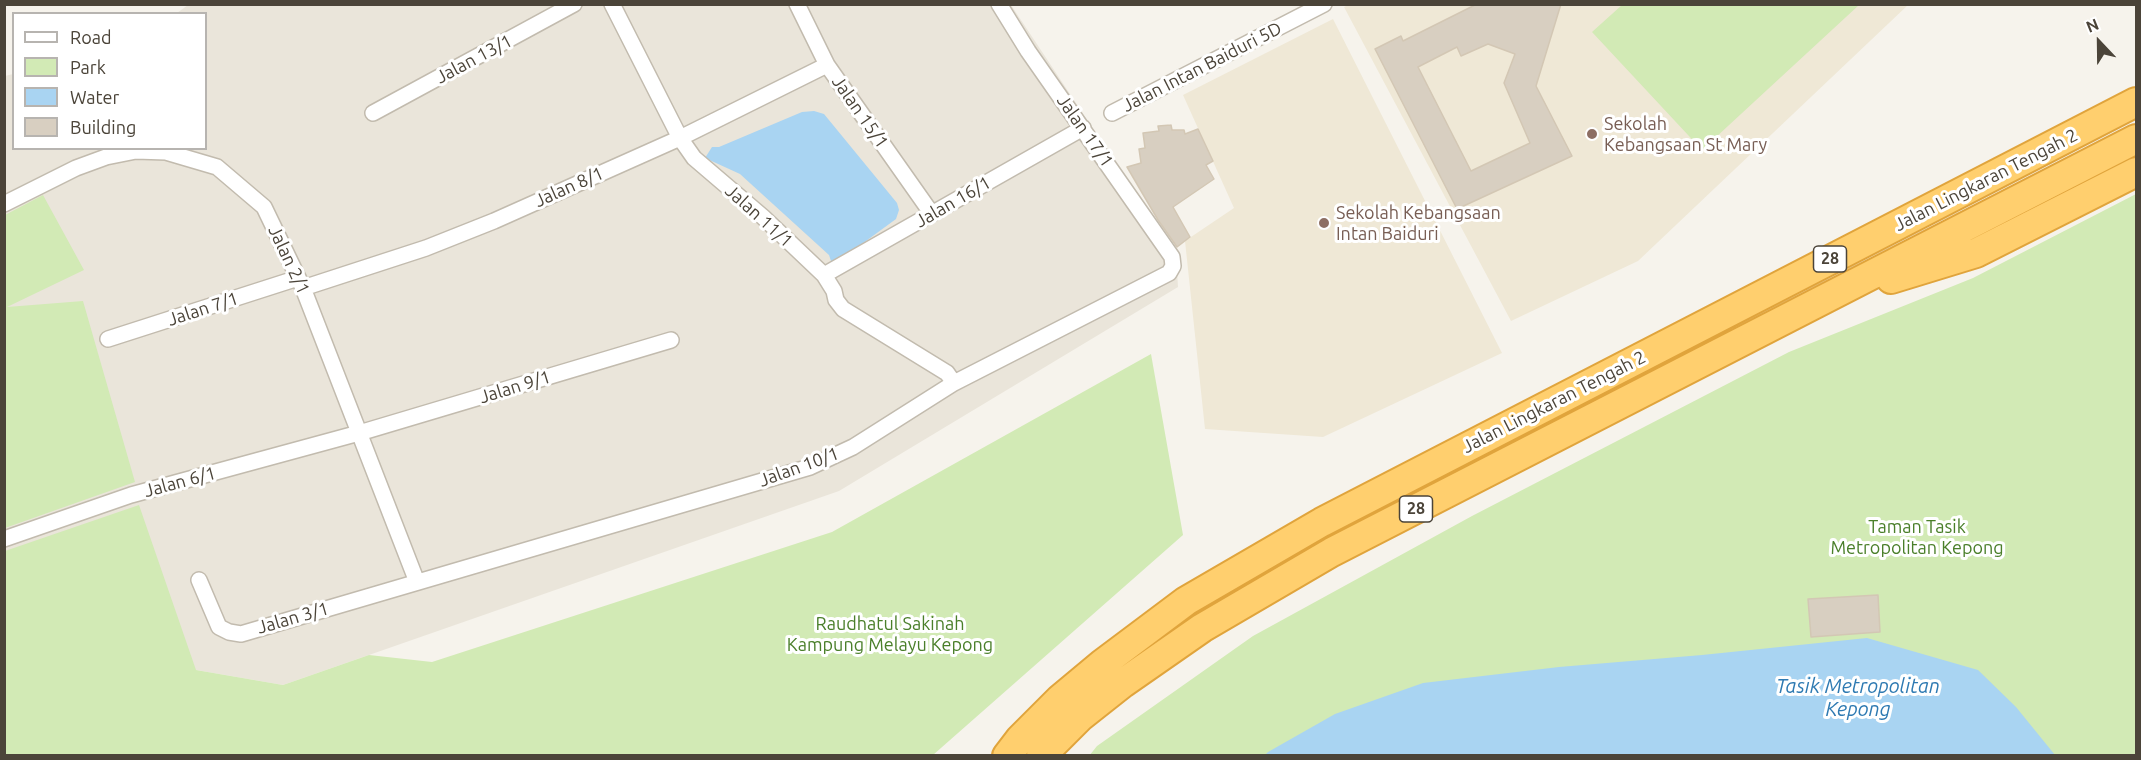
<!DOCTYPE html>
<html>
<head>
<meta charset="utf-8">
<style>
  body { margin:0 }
  #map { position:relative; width:2141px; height:760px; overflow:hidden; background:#f6f3ec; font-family:Ubuntu,sans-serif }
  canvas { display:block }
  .frame { position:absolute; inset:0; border:6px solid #4b4439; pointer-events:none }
  .legend { position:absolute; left:12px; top:12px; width:195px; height:138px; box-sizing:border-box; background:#fff; border:2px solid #b7b4b0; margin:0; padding:8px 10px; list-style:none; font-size:18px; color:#4b4439 }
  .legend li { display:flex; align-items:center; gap:12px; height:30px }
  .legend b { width:30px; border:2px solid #b7b4b0 }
  .north { position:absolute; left:2069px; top:12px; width:60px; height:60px; -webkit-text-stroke:4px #fff; paint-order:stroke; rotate:338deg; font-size:16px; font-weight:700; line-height:24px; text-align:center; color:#4b4439 }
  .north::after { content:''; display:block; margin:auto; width:21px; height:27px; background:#4b4439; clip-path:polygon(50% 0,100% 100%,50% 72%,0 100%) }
</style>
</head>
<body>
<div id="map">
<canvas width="2141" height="760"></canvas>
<div class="frame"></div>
<ul class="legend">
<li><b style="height:8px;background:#fff"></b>Road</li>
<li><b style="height:16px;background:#d2eab5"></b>Park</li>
<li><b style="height:16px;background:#a9d4f2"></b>Water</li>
<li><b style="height:16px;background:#d8cfc1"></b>Building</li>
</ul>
<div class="north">N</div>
</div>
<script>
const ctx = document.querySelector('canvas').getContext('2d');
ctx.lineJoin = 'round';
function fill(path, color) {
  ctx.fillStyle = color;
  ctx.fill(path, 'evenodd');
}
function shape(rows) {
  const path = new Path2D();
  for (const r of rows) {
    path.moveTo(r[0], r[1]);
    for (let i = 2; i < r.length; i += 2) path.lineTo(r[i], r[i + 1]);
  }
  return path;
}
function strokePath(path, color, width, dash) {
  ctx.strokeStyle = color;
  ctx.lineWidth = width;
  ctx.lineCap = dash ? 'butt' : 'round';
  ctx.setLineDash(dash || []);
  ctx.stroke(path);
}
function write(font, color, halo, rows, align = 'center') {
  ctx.font = font + ' Ubuntu,sans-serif';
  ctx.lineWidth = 6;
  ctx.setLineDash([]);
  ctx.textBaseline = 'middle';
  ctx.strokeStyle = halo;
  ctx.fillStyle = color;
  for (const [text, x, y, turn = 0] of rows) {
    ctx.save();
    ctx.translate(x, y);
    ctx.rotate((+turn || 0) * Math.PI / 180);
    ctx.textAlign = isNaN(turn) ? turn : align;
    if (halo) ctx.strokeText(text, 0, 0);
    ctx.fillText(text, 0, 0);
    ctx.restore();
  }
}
fill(shape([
  [188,5,1011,5,1176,254,1178,287,839,491,283,685,196,670,5,733,5,76,13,74,14,148,206,148,206,14,177,13]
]), '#eae5da');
fill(shape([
  [1350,4,1908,5,1638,261,1511,321,1344,7],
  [1333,19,1502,353,1323,437,1205,429,1185,241,1234,208,1183,95]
]), '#efe8d6');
fill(shape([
  [1622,5,1622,4,1859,5,1702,150,1592,32],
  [2136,194,2136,755,1089,756,1097,746,1253,636,1472,516,1789,352,1973,278],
  [43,195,84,270,7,307,83,301,135,482,5,528,5,215],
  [1151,354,1183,535,933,755,5,755,5,551,139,505,196,670,283,685,369,655,432,662,832,532]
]), '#d2eab5');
fill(shape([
  [814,111,824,114,897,203,899,210,896,219,840,260,831,261,829,255,740,174,705,158,712,147,719,147,802,112],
  [1867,638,1978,670,2016,707,2055,755,1265,755,1268,752,1335,714,1423,683,1559,667,1702,655]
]), '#a9d4f2');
const building = shape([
  [1477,4,1561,4,1536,86,1572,156,1457,209,1375,49,1401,36,1403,41,1477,4],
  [1488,44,1515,54,1504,83,1530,143,1471,171,1418,67,1457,47,1461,56,1488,44],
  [1171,125,1172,130,1184,130,1185,134,1198,129,1213,161,1206,165,1214,179,1173,207,1190,237,1177,247,1158,220,1127,167,1141,163,1139,149,1145,148,1143,133,1159,131,1158,126,1171,125],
  [1878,595,1880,632,1811,637,1808,599,1878,595]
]);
fill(building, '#d8cfc1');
strokePath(building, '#d3c7b4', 1.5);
const street = shape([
  [612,4,680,138,694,158,763,217,824,275,834,291,836,300,843,309,947,373,954,383],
  [797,4,827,65,932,214],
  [373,113,574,4],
  [1112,113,1324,4],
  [4,204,76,168,106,157,136,151,166,152,217,167,264,207,303,288,417,582],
  [824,275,1083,128],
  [303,288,426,248,494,221,680,138,827,65],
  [108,339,298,278],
  [4,539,131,495,359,433,671,340],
  [199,580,219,627,229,632,241,634,810,467,853,447,954,383,1169,273,1173,266,1172,257,1028,51,999,4]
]);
const highway = shape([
  [1891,279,1976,253,2136,172],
  [1007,756,1020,739,1060,699,1102,664,1186,601,1322,522,2136,102],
  [1041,756,1080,717,1123,683,1202,628,1332,552,2136,139]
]);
strokePath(street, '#c2bbae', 18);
strokePath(highway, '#e0a43c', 32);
strokePath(street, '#fff', 15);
strokePath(highway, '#ffcf6e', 28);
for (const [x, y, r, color] of [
  [1592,134,6,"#8d6e63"],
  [1324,223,6,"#8d6e63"]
]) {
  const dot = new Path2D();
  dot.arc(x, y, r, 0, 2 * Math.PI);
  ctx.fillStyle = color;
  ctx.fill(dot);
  strokePath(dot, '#fff', 2);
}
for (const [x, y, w] of [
  [1830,259,33],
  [1416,509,33]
]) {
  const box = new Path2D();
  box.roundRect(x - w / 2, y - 13, w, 26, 4.5);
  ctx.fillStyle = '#fff';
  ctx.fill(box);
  strokePath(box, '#4b4439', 1.5);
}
write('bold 16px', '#4b4439', null, [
  ["28",1830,259],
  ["28",1416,509]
]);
write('18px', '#4b4439', '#fff', [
  ["Jalan 13/1",474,59,-28],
  ["Jalan Intan Baiduri 5D",1202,67,-27],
  ["Jalan 15/1",860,112,55],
  ["Jalan 17/1",1085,131,55],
  ["Jalan Lingkaran Tengah 2",1986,180,-27],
  ["Jalan 8/1",569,187,-24],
  ["Jalan 16/1",953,202,-30],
  ["Jalan 11/1",759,216,42],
  ["Jalan 2/1",289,260,65],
  ["Jalan 7/1",203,309,-18],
  ["Jalan 9/1",515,387,-17],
  ["Jalan Lingkaran Tengah 2",1554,402,-27],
  ["Jalan 10/1",799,467,-20],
  ["Jalan 6/1",180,482,-15],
  ["Jalan 3/1",293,618,-16]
]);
write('18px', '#785e54', '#fff', [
  ["Sekolah",1604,124],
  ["Kebangsaan St Mary",1604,145],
  ["Sekolah Kebangsaan",1336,213],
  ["Intan Baiduri",1336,234]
], 'left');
write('18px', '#4a7f2a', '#fff', [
  ["Taman Tasik",1917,527],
  ["Metropolitan Kepong",1917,548],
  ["Raudhatul Sakinah",890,624],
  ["Kampung Melayu Kepong",890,645]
]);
write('italic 20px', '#2e7ab2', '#fff', [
  ["Tasik Metropolitan",1858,686],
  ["Kepong",1858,709]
]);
</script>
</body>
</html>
